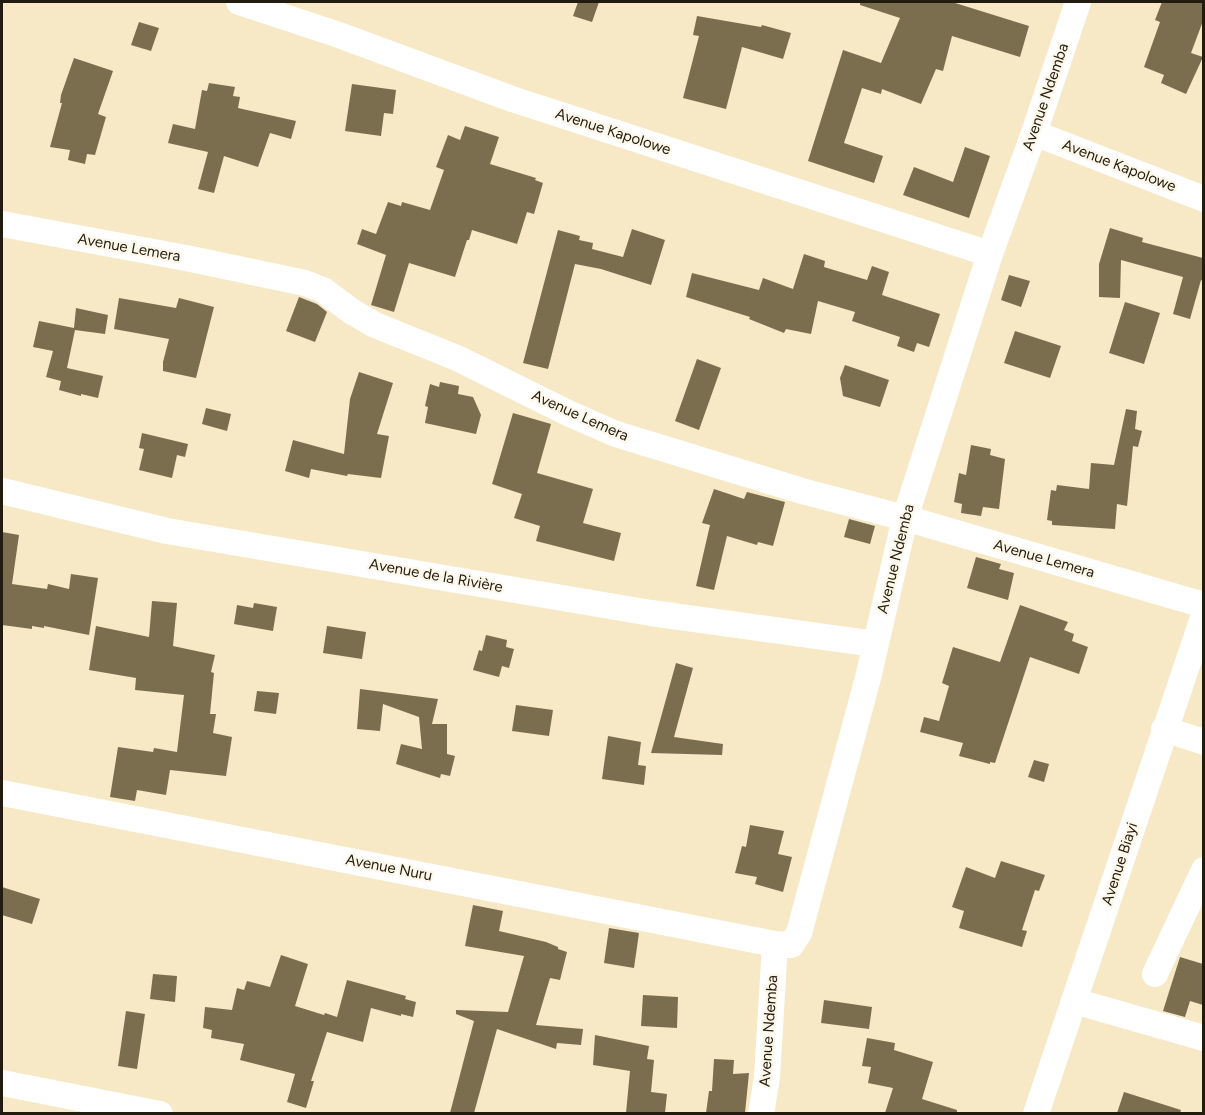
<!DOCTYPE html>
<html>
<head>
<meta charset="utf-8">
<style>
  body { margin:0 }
  #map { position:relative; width:1205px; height:1115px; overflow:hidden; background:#f7e9c6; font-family:Figtree,sans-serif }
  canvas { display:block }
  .frame { position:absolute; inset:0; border:3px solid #211c0f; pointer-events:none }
</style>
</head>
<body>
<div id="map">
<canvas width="1205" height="1115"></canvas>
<div class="frame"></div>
</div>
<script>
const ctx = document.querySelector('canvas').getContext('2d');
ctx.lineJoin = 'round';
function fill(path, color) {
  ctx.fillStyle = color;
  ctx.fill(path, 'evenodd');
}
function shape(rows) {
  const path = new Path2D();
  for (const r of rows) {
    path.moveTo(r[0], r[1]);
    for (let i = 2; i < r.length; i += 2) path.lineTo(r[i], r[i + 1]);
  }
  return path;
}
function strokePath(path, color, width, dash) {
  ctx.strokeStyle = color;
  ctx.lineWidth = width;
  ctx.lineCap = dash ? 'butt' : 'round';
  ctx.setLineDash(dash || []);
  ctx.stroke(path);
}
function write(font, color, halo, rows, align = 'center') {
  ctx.font = font + ' Figtree,sans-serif';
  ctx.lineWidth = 4.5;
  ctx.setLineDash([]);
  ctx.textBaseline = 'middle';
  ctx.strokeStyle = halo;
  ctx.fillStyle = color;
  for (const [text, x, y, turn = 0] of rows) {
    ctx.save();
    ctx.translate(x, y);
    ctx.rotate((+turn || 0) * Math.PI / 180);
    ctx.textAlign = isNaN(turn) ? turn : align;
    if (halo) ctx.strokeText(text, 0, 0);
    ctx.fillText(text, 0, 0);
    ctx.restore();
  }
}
fill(shape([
  [578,2,599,2,592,22,573,16],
  [860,2,952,2,1029,26,1020,57,952,36,943,71,936,69,921,104,882,89,881,94,862,88,844,143,883,156,874,183,808,161,843,50,881,63,900,18,860,5],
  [1162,2,1203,2,1203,21,1191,53,1203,57,1186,94,1161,83,1164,75,1144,67,1160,22,1155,20],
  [697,16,761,27,762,25,791,33,783,59,742,47,726,109,683,98,699,36,693,35],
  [139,22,159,28,151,51,131,45],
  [74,58,113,71,98,114,106,117,95,155,87,154,85,164,68,160,70,150,50,147,62,103,60,103,61,95],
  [209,83,235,87,233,96,240,97,238,108,296,121,291,139,270,133,258,167,224,156,214,193,198,189,208,152,168,143,173,124,195,129,202,90,207,91],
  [352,84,396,90,393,114,384,113,381,136,345,131],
  [465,126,499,137,490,164,536,178,535,180,543,183,534,214,527,212,517,244,472,230,469,240,467,240,455,277,409,263,394,312,371,305,386,255,357,244,362,229,376,234,388,202,401,206,402,202,430,210,444,170,436,167,448,135,460,140],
  [965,147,990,156,969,218,903,195,914,167,953,182],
  [1110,228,1143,238,1142,242,1203,258,1203,281,1201,280,1190,319,1173,314,1183,277,1121,260,1120,298,1099,297,1099,264],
  [632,229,665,240,651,285,601,269,575,264,548,369,523,363,558,230,580,236,579,240,593,243,592,249,623,257],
  [804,254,825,261,824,267,867,280,872,266,889,272,882,295,940,314,929,347,917,343,914,352,897,346,900,337,852,321,855,312,818,301,811,334,786,329,784,333,749,319,750,317,686,297,692,273,759,290,763,278,793,289],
  [1009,275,1030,281,1021,307,1001,300],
  [299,297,317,304,327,312,315,342,286,331],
  [119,298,176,308,179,298,214,307,196,378,163,371,163,362,169,339,114,329],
  [1125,302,1160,313,1144,364,1109,353],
  [76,308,108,315,105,334,75,330,67,368,103,376,98,398,81,394,81,396,59,390,61,381,46,377,53,351,33,347,39,321,74,328],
  [1015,331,1061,346,1050,378,1004,363],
  [697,359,721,368,699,430,675,421],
  [845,365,889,380,880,407,843,396,840,378],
  [359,372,393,383,377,434,389,436,381,478,348,474,347,476,311,469,309,478,285,471,293,440,344,454,350,399],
  [440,382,459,386,458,394,473,397,481,415,476,434,425,423,428,407,425,406,430,384,439,387],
  [206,408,231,414,227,431,202,424],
  [1126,409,1137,411,1135,429,1142,431,1138,447,1133,446,1127,506,1117,504,1115,529,1052,525,1052,521,1047,520,1051,490,1056,491,1057,485,1089,489,1091,463,1114,465],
  [513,413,551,424,537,473,593,489,583,523,621,533,614,561,536,541,540,526,514,518,522,494,492,484],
  [142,433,188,444,185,457,177,455,172,478,139,470,144,449,139,448],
  [971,445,991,449,990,455,1005,459,999,509,983,507,981,516,961,513,962,504,954,502,959,473,966,475],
  [714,489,744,499,747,492,785,502,773,546,758,542,757,545,727,536,714,590,696,586,710,525,702,523],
  [849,519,875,526,870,544,844,537],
  [2,532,19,535,12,584,47,589,48,584,69,589,71,574,98,578,89,635,44,626,44,628,32,626,32,629,2,625],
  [976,557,1001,564,999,569,1014,573,1008,600,967,588],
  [152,601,177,603,173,646,215,655,211,672,214,673,210,714,216,714,213,733,232,737,226,776,170,770,166,795,137,790,135,801,110,797,118,747,153,752,154,748,177,752,184,695,135,690,136,678,89,670,96,626,149,637],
  [254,603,277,607,273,631,234,624,237,605,253,608],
  [1020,605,1068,622,1064,630,1074,634,1072,641,1088,647,1079,674,1030,657,995,763,990,762,990,764,959,756,963,743,920,732,924,717,939,721,949,686,942,683,953,647,1000,662],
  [327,626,366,632,362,659,323,653],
  [486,635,507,640,506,647,514,649,509,668,502,666,499,677,473,670,479,650,482,651],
  [676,663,693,668,674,737,723,744,722,755,651,753],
  [360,689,438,699,432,724,447,724,447,754,455,756,450,776,441,774,440,778,396,764,401,744,422,749,419,717,383,704,380,731,357,729],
  [257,691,279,693,276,714,254,711],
  [516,705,553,710,549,736,512,731],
  [608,736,641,742,638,765,646,766,644,785,602,779],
  [1034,760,1049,764,1044,782,1028,777],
  [750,825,784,831,778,854,792,857,783,892,755,884,757,877,735,873,742,846,746,847],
  [1001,861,1045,875,1039,891,1035,890,1022,930,1027,931,1022,947,959,928,964,911,952,907,966,867,995,878],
  [2,887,40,899,32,924,2,915],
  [473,905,503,911,499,931,546,942,558,947,558,949,567,952,560,980,550,978,536,1025,583,1029,581,1045,557,1043,556,1049,497,1029,474,1113,450,1113,474,1021,456,1014,456,1010,508,1012,524,956,465,946],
  [609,928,639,933,634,968,604,963],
  [281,955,308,964,295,1006,324,1015,325,1013,337,1017,347,980,406,996,405,999,416,1002,413,1017,401,1014,401,1016,371,1008,363,1042,327,1032,311,1081,314,1081,306,1108,287,1102,295,1074,240,1060,244,1044,211,1038,212,1030,203,1028,205,1007,232,1010,237,988,244,990,247,981,270,987],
  [1180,957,1203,964,1203,1005,1190,1001,1185,1017,1163,1011],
  [153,974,177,976,175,1002,150,999],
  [643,995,678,997,677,1028,641,1026],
  [824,1000,872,1007,869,1029,821,1023],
  [126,1011,145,1014,137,1069,118,1066],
  [595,1035,649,1046,647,1059,654,1060,651,1092,667,1094,665,1113,626,1113,630,1071,593,1065],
  [867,1038,895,1043,894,1050,933,1062,922,1099,957,1110,957,1113,885,1113,893,1088,868,1083,871,1067,862,1066],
  [714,1059,734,1060,733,1074,749,1073,745,1113,706,1113,709,1091,712,1091],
  [1124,1092,1181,1110,1180,1113,1117,1113]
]), '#7b6e4f');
strokePath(shape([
  [239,2,339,35,512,99,990,254],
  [1034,133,1204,199],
  [2,224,186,258,305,283,323,290,351,311,375,325,457,358,570,414,616,434,802,491,905,518,1204,605],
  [2,491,167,531,651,613,875,644],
  [1164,729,1204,742],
  [2,793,775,944,791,945,799,933,868,678,905,518,990,254,1034,133,1078,2],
  [1155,974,1204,870],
  [1074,1001,1204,1038],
  [2,1083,160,1114],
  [761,1114,767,1077,775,944],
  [1036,1114,1204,615]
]), '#fff', 26);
write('15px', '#211c0f', '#fdf7e9', [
  ["Avenue Ndemba",1046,97,-71],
  ["Avenue Kapolowe",613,132,18],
  ["Avenue Kapolowe",1119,166,21],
  ["Avenue Lemera",129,248,10],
  ["Avenue Lemera",580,416,24],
  ["Avenue Ndemba",896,559,-76],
  ["Avenue Lemera",1044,559,16],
  ["Avenue de la Rivière",436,576,10],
  ["Avenue Biayi",1120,864,-72],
  ["Avenue Nuru",389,868,11],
  ["Avenue Ndemba",769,1031,-86]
]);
</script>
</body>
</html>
